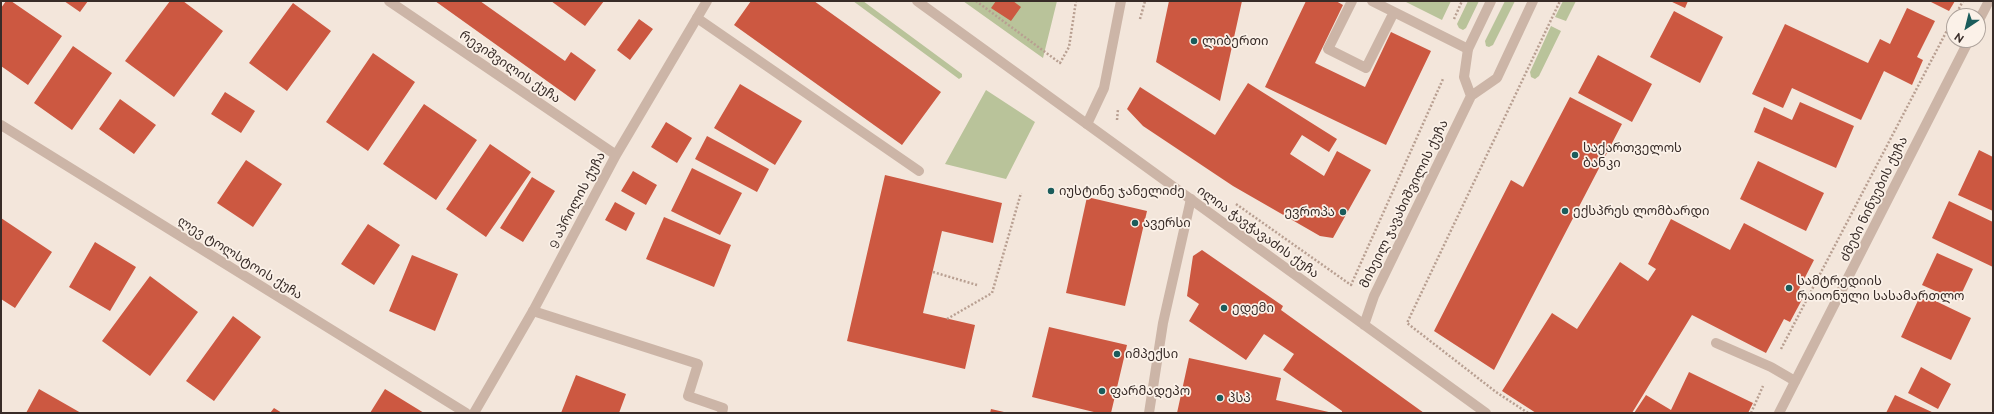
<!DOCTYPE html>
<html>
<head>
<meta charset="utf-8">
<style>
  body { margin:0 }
  #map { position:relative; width:1994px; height:414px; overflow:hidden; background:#f3e6db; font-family:Raleway,sans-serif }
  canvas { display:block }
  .frame { position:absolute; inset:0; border:2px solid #382c28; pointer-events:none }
  .north { position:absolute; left:1946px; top:8px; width:40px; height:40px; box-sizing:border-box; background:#fbf1e8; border:1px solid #ada29b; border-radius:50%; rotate:215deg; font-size:11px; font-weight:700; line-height:16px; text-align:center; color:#382c28 }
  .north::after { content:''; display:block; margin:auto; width:14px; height:18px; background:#1b5c5b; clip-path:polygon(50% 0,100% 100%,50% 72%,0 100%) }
</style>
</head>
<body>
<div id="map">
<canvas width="1994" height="414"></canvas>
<div class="frame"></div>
<div class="north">N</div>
</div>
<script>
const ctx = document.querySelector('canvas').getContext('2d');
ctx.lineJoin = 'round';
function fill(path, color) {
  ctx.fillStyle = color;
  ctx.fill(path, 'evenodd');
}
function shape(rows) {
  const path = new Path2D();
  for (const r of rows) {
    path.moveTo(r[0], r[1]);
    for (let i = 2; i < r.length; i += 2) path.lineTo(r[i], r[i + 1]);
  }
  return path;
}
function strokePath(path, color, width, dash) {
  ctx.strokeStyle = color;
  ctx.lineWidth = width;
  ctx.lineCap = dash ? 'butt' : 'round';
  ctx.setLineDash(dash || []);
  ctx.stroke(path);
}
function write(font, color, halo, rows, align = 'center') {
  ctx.font = font + ' Raleway,"Noto Sans Georgian",sans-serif';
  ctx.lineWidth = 3.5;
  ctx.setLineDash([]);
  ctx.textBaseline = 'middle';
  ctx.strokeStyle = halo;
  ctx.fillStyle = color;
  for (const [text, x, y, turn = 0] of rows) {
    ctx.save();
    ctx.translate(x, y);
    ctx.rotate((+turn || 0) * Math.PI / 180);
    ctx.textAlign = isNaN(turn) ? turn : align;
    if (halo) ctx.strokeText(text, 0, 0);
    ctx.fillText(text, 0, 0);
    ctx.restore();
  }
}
fill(shape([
  [853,1,863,1,962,74,962,77,959,79],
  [963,1,1057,1,1043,58],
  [1404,1,1451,1,1442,20],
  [1468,1,1479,1,1466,28,1463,30,1459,28,1457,24],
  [1505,1,1515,1,1493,45,1489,47,1486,46,1485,41],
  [1563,1,1576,1,1566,21,1555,17],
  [1551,26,1561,31,1539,76,1535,79,1531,77,1530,72],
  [986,90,1035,122,1006,179,945,164]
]), '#b9c39a');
fill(shape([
  [6,1,11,1,62,36,28,85,1,66,1,8],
  [64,1,88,1,80,12],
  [170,1,183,1,223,31,174,97,125,61],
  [435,1,480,1,565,61,571,52,596,70,575,101],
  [551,1,604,1,585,26],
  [751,1,814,1,941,92,902,145,734,25],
  [996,1,1013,1,1021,7,1011,21,991,8],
  [1169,1,1242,1,1220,101,1156,62],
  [1306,1,1336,1,1343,5,1315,63,1365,87,1391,32,1431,51,1386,145,1265,87],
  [1670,1,1688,1,1685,8],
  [1929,1,1955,1,1949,11],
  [293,3,331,31,287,91,249,63],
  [1907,8,1935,21,1917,57,1923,60,1912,85,1884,71,1861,120,1792,88,1783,108,1752,94,1785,24,1868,63,1880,39,1890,44],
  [1674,11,1723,37,1700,83,1650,57],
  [639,19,653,29,630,60,617,50],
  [73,46,112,73,72,130,34,103],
  [373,53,415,82,368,151,326,122],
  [1598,55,1652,84,1632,122,1578,93],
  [1248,83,1337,139,1329,152,1302,135,1290,154,1324,176,1337,151,1371,170,1333,238,1320,236,1233,186,1143,126,1127,109,1140,87,1215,135],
  [740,84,802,121,775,165,714,128],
  [225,92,255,111,241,133,211,114],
  [1570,97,1622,124,1494,370,1434,331,1511,180,1523,187],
  [120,99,156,125,134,154,99,129],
  [1800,102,1854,126,1836,168,1754,132,1764,107,1792,120],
  [424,104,477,140,436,200,383,164],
  [666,122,692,138,677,163,651,147],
  [707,136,769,169,757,192,695,159],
  [490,144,531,172,486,237,446,209],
  [1979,150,1993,157,1993,211,1958,195],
  [246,160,282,184,253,227,217,203],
  [1758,161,1824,193,1806,231,1740,199],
  [692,168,742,193,720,235,671,211],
  [633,171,657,185,646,205,621,191],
  [885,175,1002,203,993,243,942,231,923,313,975,325,965,369,847,341],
  [532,177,555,191,523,242,500,228],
  [1087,197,1147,211,1125,306,1066,293],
  [1949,201,1993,222,1993,267,1932,238],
  [615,202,635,213,626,231,605,220],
  [664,217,731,245,714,287,646,259],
  [1,218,52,252,15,308,1,299],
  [1671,219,1730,250,1744,223,1814,260,1798,291,1805,294,1790,322,1784,319,1766,353,1692,315,1632,413,1536,413,1502,391,1552,313,1577,329,1620,262,1648,281,1656,269,1648,264],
  [368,224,400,245,374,285,341,264],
  [95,242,136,267,110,311,69,287],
  [1202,250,1283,306,1281,310,1424,413,1342,413,1342,411,1283,370,1294,354,1264,334,1246,360,1189,321,1199,304,1187,296,1193,256],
  [1937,253,1973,269,1958,301,1922,285],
  [412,255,458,274,435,331,389,311],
  [150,276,198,312,150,376,102,341],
  [1921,294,1971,318,1951,360,1901,337],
  [233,316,261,337,214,401,186,381],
  [1049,327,1127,345,1111,413,1098,413,1032,397],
  [1189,358,1281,378,1276,400,1333,413,1177,413],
  [1921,367,1951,384,1938,409,1908,393],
  [1689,372,1753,403,1748,413,1634,413,1646,395,1671,410],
  [576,375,626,394,619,413,561,413],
  [39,389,81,413,26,413],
  [385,389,424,413,370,413],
  [1895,395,1934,413,1886,413],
  [274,408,282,413,270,413],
  [991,409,1004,412,1004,413,990,413]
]), '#cc5841');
strokePath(shape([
  [976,1,1060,63,1069,47,1076,1],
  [1955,16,1963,1],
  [1140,19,1145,1],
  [1454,19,1462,1],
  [1117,120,1118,109],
  [1236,204,1351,285,1443,79],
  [933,272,977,285],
  [947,319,992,293,1021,193],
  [1781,349,1954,17],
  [1528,413,1496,392,1407,323,1560,1],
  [1751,413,1763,386]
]), '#b89f91', 2.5, [2, 2]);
strokePath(shape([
  [1352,1,1328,49,1366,68,1394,12],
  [1372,1,1468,49],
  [697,18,919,171],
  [533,311,698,364,688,396,723,408,722,413],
  [1716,343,1771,367,1795,381]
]), '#ccb5a7', 10);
strokePath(shape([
  [389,1,616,155],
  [1978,22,1989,1],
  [1087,124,1104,88,1121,1],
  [1,125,466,413],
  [474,413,533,311,616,155,707,1],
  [1149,413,1163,323,1191,199],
  [1779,413,1969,40]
]), '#ccb5a7', 10);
strokePath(shape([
  [917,1,1486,413],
  [1471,96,1464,77,1468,49,1491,1],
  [1364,325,1374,296,1471,96,1497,78,1533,1]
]), '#ccb5a7', 10);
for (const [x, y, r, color] of [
  [1194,41,4,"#1b5c5b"],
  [1575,155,4,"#1b5c5b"],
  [1051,191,4,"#1b5c5b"],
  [1565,211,4,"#1b5c5b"],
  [1343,212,4,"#1b5c5b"],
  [1135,223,4,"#1b5c5b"],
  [1789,288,4,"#1b5c5b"],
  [1224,308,4,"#1b5c5b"],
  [1117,354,4,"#1b5c5b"],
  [1102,391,4,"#1b5c5b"],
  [1220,398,4,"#1b5c5b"]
]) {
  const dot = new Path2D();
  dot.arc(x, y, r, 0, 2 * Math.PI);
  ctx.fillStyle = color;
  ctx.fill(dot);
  strokePath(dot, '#fbf1e8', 1.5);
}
write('13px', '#382c28', '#fbf1e8', [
  ["ლიბერთი",1202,41],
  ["საქართველოს",1583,148],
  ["ბანკი",1583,163],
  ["იუსტინე ჯანელიძე",1059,191],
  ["ექსპრეს ლომბარდი",1573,211],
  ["ევროპა",1335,212,"right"],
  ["ავერსი",1143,223],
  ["სამტრედიის",1797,281],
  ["რაიონული სასამართლო",1797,296],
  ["ედემი",1232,308],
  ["იმპექსი",1125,354],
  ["ფარმადეპო",1110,391],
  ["პსპ",1228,398]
], 'left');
write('13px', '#382c28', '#fbf1e8', [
  ["რევიშვილის ქუჩა",510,67,34],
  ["ძმები ნინუების ქუჩა",1874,199,-64],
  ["9 აპრილის ქუჩა",577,200,-62],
  ["მიხეილ ჯავახიშვილის ქუჩა",1404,204,-64],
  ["ილია ჭავჭავაძის ქუჩა",1258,232,36],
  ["ლევ ტოლსტოის ქუჩა",240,258,32]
]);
</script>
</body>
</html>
